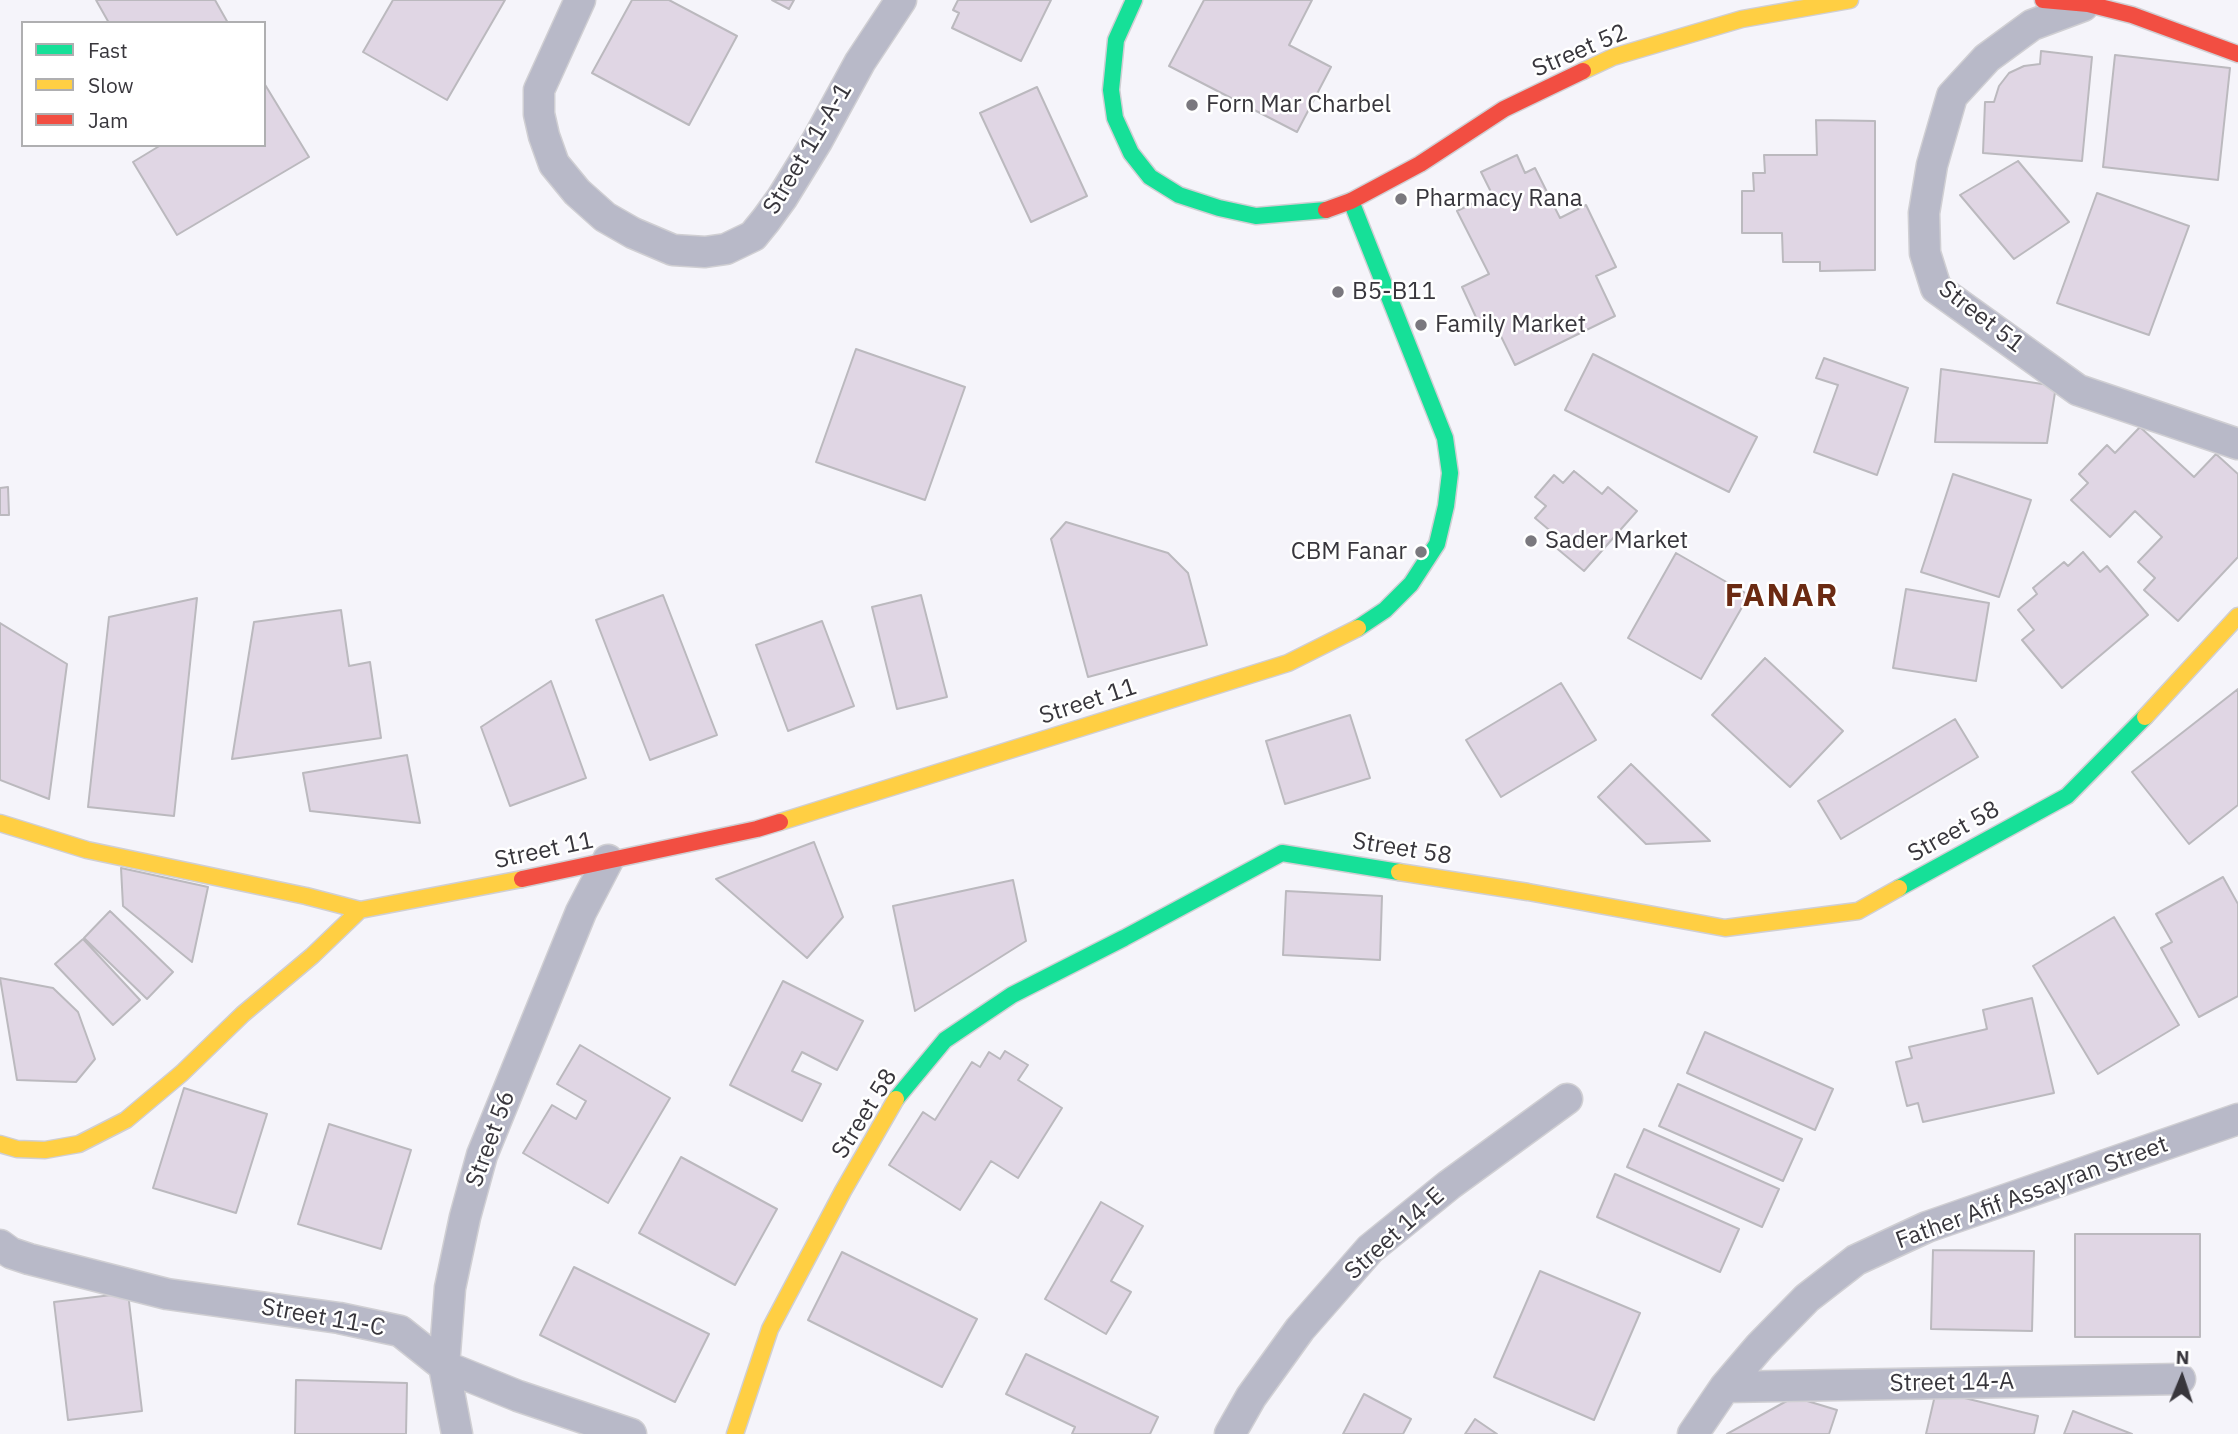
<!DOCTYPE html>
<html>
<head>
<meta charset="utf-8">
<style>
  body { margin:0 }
  #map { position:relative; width:2238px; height:1434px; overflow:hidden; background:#f5f4fa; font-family:"IBM Plex Sans",sans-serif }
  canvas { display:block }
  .legend { position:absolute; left:21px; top:21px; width:245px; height:126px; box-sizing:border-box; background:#fff; border:2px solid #afafb1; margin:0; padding:9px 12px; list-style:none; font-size:21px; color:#38363c }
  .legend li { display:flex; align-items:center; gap:14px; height:35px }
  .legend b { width:35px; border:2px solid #afafb1 }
  .north { position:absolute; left:2147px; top:1343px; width:70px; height:70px; -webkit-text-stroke:5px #fff; paint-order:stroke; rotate:2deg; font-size:19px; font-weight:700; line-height:28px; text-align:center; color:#38363c }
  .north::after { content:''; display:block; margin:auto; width:24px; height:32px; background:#38363c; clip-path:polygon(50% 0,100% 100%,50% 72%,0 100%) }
</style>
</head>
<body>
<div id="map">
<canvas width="2238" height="1434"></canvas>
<ul class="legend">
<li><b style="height:9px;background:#16e098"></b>Fast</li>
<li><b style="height:9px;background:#ffcf43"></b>Slow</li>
<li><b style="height:9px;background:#f24e42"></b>Jam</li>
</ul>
<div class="north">N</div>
</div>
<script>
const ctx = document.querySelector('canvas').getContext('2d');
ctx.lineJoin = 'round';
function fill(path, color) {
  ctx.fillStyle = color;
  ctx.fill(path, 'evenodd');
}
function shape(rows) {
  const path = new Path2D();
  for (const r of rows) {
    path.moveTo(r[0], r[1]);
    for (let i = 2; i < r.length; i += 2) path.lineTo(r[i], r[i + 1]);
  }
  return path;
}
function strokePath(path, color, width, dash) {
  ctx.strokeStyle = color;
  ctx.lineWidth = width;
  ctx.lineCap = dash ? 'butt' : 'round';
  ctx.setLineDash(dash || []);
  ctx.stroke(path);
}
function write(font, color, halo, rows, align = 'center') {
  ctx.font = font + ' "IBM Plex Sans",sans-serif';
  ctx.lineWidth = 5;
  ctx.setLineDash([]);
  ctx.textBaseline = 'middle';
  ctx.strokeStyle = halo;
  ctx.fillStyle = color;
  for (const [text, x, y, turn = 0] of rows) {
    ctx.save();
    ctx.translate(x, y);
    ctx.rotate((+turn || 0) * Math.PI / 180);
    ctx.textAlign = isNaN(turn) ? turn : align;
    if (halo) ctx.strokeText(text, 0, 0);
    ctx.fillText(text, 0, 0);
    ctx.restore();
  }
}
const building = shape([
  [96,0,215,0,228,23,109,23,96,0],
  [393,0,505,0,447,100,363,52,393,0],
  [632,0,669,0,737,36,689,125,592,73,632,0],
  [772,0,794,0,789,9,772,0],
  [958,0,1051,0,1021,61,952,28,959,13,953,10,958,0],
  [1204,0,1312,0,1289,45,1331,67,1297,132,1169,66,1204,0],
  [2041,51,2092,57,2082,161,1983,153,1985,102,1994,102,1999,86,2009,73,2024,66,2040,64,2041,51],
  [2115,55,2230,68,2218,180,2103,167,2115,55],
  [264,83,309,157,177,235,133,162,161,145,264,145,264,83],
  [1037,87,1087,196,1031,222,980,113,1037,87],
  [1816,120,1875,121,1875,270,1820,271,1820,262,1783,262,1782,233,1742,233,1742,191,1754,191,1753,173,1765,173,1764,155,1817,155,1816,120],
  [1517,155,1525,173,1535,168,1560,218,1586,205,1616,267,1596,276,1615,316,1515,365,1493,320,1480,326,1462,287,1489,274,1457,211,1492,194,1481,172,1517,155],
  [2018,161,2069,222,2014,259,1960,195,2018,161],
  [2097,193,2189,226,2149,335,2057,303,2097,193],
  [856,349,965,387,925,500,816,462,856,349],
  [1593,354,1757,437,1729,492,1565,410,1593,354],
  [1824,358,1908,388,1877,475,1814,452,1838,385,1816,378,1824,358],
  [1941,369,2056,386,2047,443,1935,442,1941,369],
  [2140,427,2194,477,2216,454,2238,474,2238,557,2178,621,2144,590,2155,578,2138,562,2162,537,2135,511,2110,537,2071,500,2088,483,2079,474,2107,445,2115,453,2140,427],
  [1574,471,1602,494,1608,487,1637,511,1584,571,1548,541,1554,534,1535,518,1546,506,1535,497,1554,475,1563,483,1574,471],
  [1953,474,2031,500,1999,597,1921,572,1953,474],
  [8,487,9,515,0,515,0,488,8,487],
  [1066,522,1168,553,1188,573,1207,645,1088,677,1051,539,1066,522],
  [2083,552,2100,572,2107,566,2148,615,2062,688,2022,640,2034,630,2018,610,2037,594,2033,588,2064,562,2068,566,2083,552],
  [1676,553,1749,595,1701,679,1628,638,1676,553],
  [1906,589,1989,603,1976,681,1893,668,1906,589],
  [663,595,717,735,650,760,596,620,663,595],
  [921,595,947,697,897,709,872,607,921,595],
  [197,598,174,816,88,807,109,617,197,598],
  [341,610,349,666,370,662,381,738,232,759,254,622,341,610],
  [822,621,854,706,788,731,756,645,822,621],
  [0,623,67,664,49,799,0,780,0,623],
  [1765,658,1843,731,1790,787,1712,715,1765,658],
  [551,681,586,778,510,806,481,727,551,681],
  [1561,683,1596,740,1501,797,1466,740,1561,683],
  [2238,689,2238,805,2189,844,2132,772,2238,689],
  [1350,715,1370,778,1285,804,1266,741,1350,715],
  [1955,719,1978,757,1841,839,1818,801,1955,719],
  [407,755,420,823,310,811,303,773,407,755],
  [1631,764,1710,841,1646,844,1598,797,1631,764],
  [814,842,843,917,807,958,716,879,814,842],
  [121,868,208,887,192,962,123,906,121,868],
  [2223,877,2238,904,2238,996,2199,1017,2161,948,2172,942,2156,914,2223,877],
  [1013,880,1026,941,915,1011,893,906,1013,880],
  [1286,891,1382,896,1380,960,1283,955,1286,891],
  [110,911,173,972,147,999,84,938,110,911],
  [2114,917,2179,1025,2098,1074,2033,966,2114,917],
  [83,939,140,1000,113,1025,55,964,83,939],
  [0,978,53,988,78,1012,95,1059,76,1082,17,1080,0,978],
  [783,981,863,1021,837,1070,802,1052,792,1071,821,1084,802,1121,730,1085,783,981],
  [2032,998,2054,1093,1923,1122,1918,1103,1907,1106,1896,1062,1912,1058,1909,1047,1987,1029,1983,1010,2032,998],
  [1705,1032,1833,1089,1815,1130,1687,1073,1705,1032],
  [580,1045,670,1098,608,1203,523,1153,552,1105,576,1119,586,1101,557,1084,580,1045],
  [1005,1051,1028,1065,1018,1080,1062,1108,1018,1178,991,1161,960,1210,889,1165,923,1112,935,1120,972,1062,980,1067,989,1052,1000,1059,1005,1051],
  [1678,1084,1802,1139,1783,1181,1659,1126,1678,1084],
  [184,1088,267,1114,236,1213,153,1188,184,1088],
  [329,1124,411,1150,381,1249,298,1224,329,1124],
  [1644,1129,1779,1189,1762,1227,1627,1167,1644,1129],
  [681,1157,777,1209,735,1285,639,1233,681,1157],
  [1615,1174,1739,1229,1720,1272,1597,1217,1615,1174],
  [1101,1202,1143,1226,1111,1281,1131,1292,1106,1334,1045,1299,1101,1202],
  [2075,1234,2200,1234,2200,1337,2075,1337,2075,1234],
  [1933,1250,2034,1251,2032,1331,1931,1329,1933,1250],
  [842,1252,977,1319,942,1387,808,1320,842,1252],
  [574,1267,709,1334,675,1402,540,1335,574,1267],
  [1540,1271,1640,1313,1594,1420,1494,1377,1540,1271],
  [128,1293,142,1411,68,1420,54,1302,128,1293],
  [1026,1354,1158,1417,1150,1434,1072,1434,1075,1427,1006,1394,1026,1354],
  [296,1380,407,1383,406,1434,295,1434,296,1380],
  [1936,1391,2038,1416,2034,1434,1926,1434,1936,1391],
  [1364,1394,1411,1419,1403,1434,1343,1434,1364,1394],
  [1794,1397,1837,1410,1829,1434,1727,1434,1794,1397],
  [2073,1411,2132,1434,2064,1434,2073,1411],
  [1475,1419,1497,1434,1465,1434,1475,1419]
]);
fill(building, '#e0d6e4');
strokePath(building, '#bbb9be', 2);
const street = shape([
  [580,0,539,90,539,114,544,136,554,164,577,192,605,217,633,233,673,250,705,252,726,249,753,236,766,220,782,198,817,141,860,62,901,0],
  [2083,6,2032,25,1987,58,1952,96,1932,165,1924,213,1925,253,1936,288,2078,390,2238,444],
  [0,1245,11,1253,29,1259,167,1294,339,1318,400,1331,444,1366,518,1396,631,1434],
  [1725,1387,2180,1379],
  [457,1434,444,1366,450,1288,465,1217,482,1155,581,912,608,860],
  [1230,1434,1251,1397,1300,1329,1370,1249,1449,1185,1567,1099],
  [1693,1434,1725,1387,1760,1346,1807,1298,1856,1260,1927,1227,2238,1119]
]);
const fast = shape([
  [1134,0,1116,40,1111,90,1115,118,1131,153,1150,177,1179,195,1219,208,1256,216,1326,210],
  [1351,201,1445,438,1450,473,1446,506,1437,544,1411,584,1385,610,1358,628],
  [1899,888,2067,796,2145,717],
  [896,1099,945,1040,1012,995,1124,938,1282,853,1399,872]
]);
const slow = shape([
  [1583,71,1613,57,1742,19,1850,0],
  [2145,717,2238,616],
  [780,822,1288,663,1358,628],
  [0,823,87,850,306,896,360,910,522,879],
  [1399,872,1528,892,1725,928,1858,911,1899,888],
  [0,1144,17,1149,45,1150,79,1144,126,1120,182,1073,243,1014,312,956,360,910],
  [735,1434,770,1329,843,1191,896,1099]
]);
const jam = shape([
  [2043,0,2088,4,2132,15,2238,54],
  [1326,210,1351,201,1420,164,1504,109,1583,71],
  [522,879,757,829,780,822]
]);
strokePath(street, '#d0cfd3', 33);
strokePath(fast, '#d0cfd3', 19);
strokePath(slow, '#d0cfd3', 19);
strokePath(jam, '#d0cfd3', 19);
strokePath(street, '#b8b9c8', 30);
strokePath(fast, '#16e098', 16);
strokePath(slow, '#ffcf43', 16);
strokePath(jam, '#f24e42', 16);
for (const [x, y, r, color] of [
  [1192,105,7,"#7a787e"],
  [1401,199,7,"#7a787e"],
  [1338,292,7,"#7a787e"],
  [1421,325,7,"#7a787e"],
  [1531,541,7,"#7a787e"],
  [1421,552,7,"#7a787e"]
]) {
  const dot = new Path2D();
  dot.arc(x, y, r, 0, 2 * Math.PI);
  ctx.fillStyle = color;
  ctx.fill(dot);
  strokePath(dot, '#fff', 2.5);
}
write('24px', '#38363c', '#fff', [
  ["Street 52",1580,51,-23],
  ["Street 11-A-1",808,149,-59],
  ["Street 51",1981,317,38],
  ["Street 11",1088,702,-18],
  ["Street 58",1954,832,-29],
  ["Street 58",1402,849,9],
  ["Street 11",544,851,-12],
  ["Street 58",865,1114,-58],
  ["Street 56",491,1139,-70],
  ["Father Afif Assayran Street",2032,1193,-20],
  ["Street 14-E",1395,1234,-42],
  ["Street 11-C",323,1318,10],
  ["Street 14-A",1952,1383,-1]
]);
write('24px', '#38363c', '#fff', [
  ["Forn Mar Charbel",1206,105],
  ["Pharmacy Rana",1415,199],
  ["B5-B11",1352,292],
  ["Family Market",1435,325],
  ["Sader Market",1545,541],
  ["CBM Fanar",1407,552,"right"]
], 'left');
ctx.letterSpacing = '2px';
write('bold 32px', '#6b2a12', '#fff', [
  ["FANAR",1782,597]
]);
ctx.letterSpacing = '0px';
</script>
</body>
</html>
